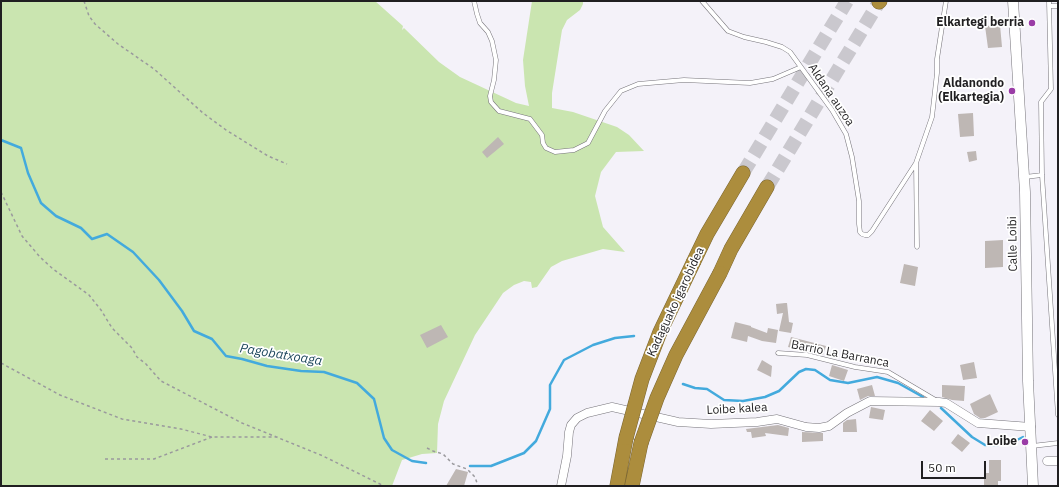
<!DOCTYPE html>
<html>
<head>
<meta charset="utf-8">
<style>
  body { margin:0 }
  #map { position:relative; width:1059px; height:487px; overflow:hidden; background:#f4f2f9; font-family:"IBM Plex Sans",sans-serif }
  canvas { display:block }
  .frame { position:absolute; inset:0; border:2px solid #201f21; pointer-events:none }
  .scale { position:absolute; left:921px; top:461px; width:65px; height:18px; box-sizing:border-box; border:2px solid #201f21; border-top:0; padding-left:5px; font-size:12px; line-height:14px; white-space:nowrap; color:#201f21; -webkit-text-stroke:3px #fff; paint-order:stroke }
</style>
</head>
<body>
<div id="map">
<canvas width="1059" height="487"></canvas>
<div class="frame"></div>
<div class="scale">50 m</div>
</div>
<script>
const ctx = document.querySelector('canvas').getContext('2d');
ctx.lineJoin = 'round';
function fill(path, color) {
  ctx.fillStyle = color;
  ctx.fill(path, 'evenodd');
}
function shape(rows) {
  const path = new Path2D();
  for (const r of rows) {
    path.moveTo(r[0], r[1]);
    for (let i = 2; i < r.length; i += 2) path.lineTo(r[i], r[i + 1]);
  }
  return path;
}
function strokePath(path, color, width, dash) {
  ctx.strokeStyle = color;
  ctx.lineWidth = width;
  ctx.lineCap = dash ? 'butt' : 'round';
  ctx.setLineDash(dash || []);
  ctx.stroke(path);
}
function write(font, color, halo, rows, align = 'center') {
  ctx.font = font + ' "IBM Plex Sans",sans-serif';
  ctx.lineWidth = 3.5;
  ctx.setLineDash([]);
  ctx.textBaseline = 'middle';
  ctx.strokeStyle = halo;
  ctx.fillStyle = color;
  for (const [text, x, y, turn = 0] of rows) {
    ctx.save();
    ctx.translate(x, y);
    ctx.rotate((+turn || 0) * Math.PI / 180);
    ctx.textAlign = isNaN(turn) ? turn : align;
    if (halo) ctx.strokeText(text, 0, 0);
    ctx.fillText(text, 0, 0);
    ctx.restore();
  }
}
fill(shape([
  [1,1,375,1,403,26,402,30,404,28,439,62,460,77,516,103,529,106,525,86,523,60,532,1,583,1,583,4,580,10,567,20,562,30,552,93,552,108,573,112,617,127,629,135,644,151,616,152,601,172,595,196,603,227,625,252,603,249,562,261,551,267,537,287,532,288,531,282,524,281,514,285,503,293,475,335,444,401,438,424,437,453,422,454,402,460,392,486,1,486]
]), '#cae5b0');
strokePath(shape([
  [1,140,21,148,28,173,41,203,56,216,81,228,92,239,107,234,133,252,159,280,182,311,194,331,212,339,226,356,242,359,267,366,301,371,324,372,357,383,374,399,384,438,392,450,412,461,426,463],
  [683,384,695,388,707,389,724,400,743,401,765,397,779,391,799,372,806,369,815,370,830,380,848,383,877,377,898,383,923,397],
  [941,408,972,437,985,445,997,445,1011,443,1023,437],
  [470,466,491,466,524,453,536,441,550,409,550,385,564,360,593,345,615,338,634,336]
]), '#43aadd', 2.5);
fill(shape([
  [1000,25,1002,47,988,48,985,26],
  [973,113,974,136,960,137,958,114],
  [498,137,504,144,487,158,482,152],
  [976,151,977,160,969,162,967,152],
  [1003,240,1003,267,985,268,985,241],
  [904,264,918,267,915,286,900,283],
  [785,303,787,303,789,322,793,323,791,333,779,331,783,313,777,314,776,304],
  [735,322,751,326,751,327,767,333,768,328,778,330,776,343,762,341,748,336,747,342,731,338],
  [441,325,448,337,427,348,420,335],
  [791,337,826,346,823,355,788,347],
  [762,360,772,366,771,377,757,370],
  [974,362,977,378,963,380,960,365],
  [832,365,848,370,844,381,829,376],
  [872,385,875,396,868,396,860,400,857,389],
  [942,385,965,386,964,401,952,400,942,397],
  [990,394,998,412,985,418,980,418,974,414,970,404],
  [871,407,885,410,883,420,869,418],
  [930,410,943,421,934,431,921,421],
  [856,419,857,432,843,432,843,423,847,420],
  [778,425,789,428,788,436,765,433,766,436,752,438,751,432,747,432,746,429],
  [802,432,823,433,823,441,802,442],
  [958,434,970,443,962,452,951,443],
  [989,460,1001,460,1001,481,998,481,998,486,984,486,984,473,989,473],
  [456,469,468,472,464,486,446,486]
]), '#beb7b4');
strokePath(shape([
  [743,173,847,1],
  [767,187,879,2]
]), '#cac8ce', 14, [14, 7]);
const service = shape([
  [474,1,477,14,480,23,488,32,492,41,496,60,494,80,490,96,491,102,499,111,530,119,542,135,543,143,546,148,555,152,574,150,588,143,605,111,621,91,638,84,684,80,750,83,773,79,801,67],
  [702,1,728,31,744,37,766,42,782,47,790,52,832,110,846,134,852,157,859,201,859,224,860,232,862,234,865,235,868,235,872,231,916,163],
  [1049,1,1051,89,1041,102,1042,175,1058,415],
  [1049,6,1058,6],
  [1025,177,1042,175],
  [917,247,916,163,932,117,937,73,937,59,946,1],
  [778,353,807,355,855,367,888,372,937,401],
  [1032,446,1058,443]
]);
const minor = shape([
  [1047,461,1058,461],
  [561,486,567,456,569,432,571,425,577,418,587,413,612,407,678,422,711,424,757,422,777,419,806,427,819,428,829,426,847,413,870,401,939,402,946,403,978,423,1031,427]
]);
const tertiary = shape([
  [1013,1,1025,192,1028,381,1033,486]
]);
const motorway = shape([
  [879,2,880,1],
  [694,261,707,234,743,173],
  [720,273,731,249,767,187],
  [617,486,626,438],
  [632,486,641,443]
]);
strokePath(service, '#76747a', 5);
strokePath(minor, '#76747a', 9);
strokePath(tertiary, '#76747a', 11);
strokePath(motorway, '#7b6633', 15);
strokePath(shape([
  [84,1,89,16,95,24,118,44,154,69,203,113,226,130,268,156,287,164],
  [1,192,22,236,40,257,53,269,89,295,101,310,112,328,132,348,137,357,146,364,161,381,242,423,323,456,384,486],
  [1,363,60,395,122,419,181,429,212,437,278,437],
  [427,448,433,451,443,454,453,464,467,469,475,477,478,486],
  [105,459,154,459,212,437]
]), '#9a999d', 1.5, [3, 3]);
strokePath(service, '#fff', 4);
strokePath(minor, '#fff', 8);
strokePath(tertiary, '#fff', 10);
strokePath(motorway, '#ac8d3d', 14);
const motorwayBridge = shape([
  [626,438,642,379,660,332,694,261],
  [641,443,657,398,676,355,720,273]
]);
strokePath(motorwayBridge, '#7b6633', 15, []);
strokePath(motorwayBridge, '#ac8d3d', 14);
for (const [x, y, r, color] of [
  [1032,23,4,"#9a3ca6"],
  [1012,91,4,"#9a3ca6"],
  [1025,442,4,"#9a3ca6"]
]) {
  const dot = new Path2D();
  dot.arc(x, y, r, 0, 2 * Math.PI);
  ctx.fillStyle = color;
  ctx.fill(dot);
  strokePath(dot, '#fff', 1.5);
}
write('bold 12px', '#201f21', '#fff', [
  ["Elkartegi berria",1024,23],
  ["Aldanondo",1004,84],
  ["(Elkartegia)",1004,98],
  ["Loibe",1017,442]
], 'right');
write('12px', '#201f21', '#fff', [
  ["Aldana auzoa",831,95,56],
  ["Calle Loibi",1013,244,-91],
  ["Kadaguako igarobidea",676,302,-65],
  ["Barrio La Barranca",840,354,11],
  ["Loibe kalea",737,409,-3]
]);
write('italic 13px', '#1c465c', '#fff', [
  ["Pagobatxoaga",281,355,9]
]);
</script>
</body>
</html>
